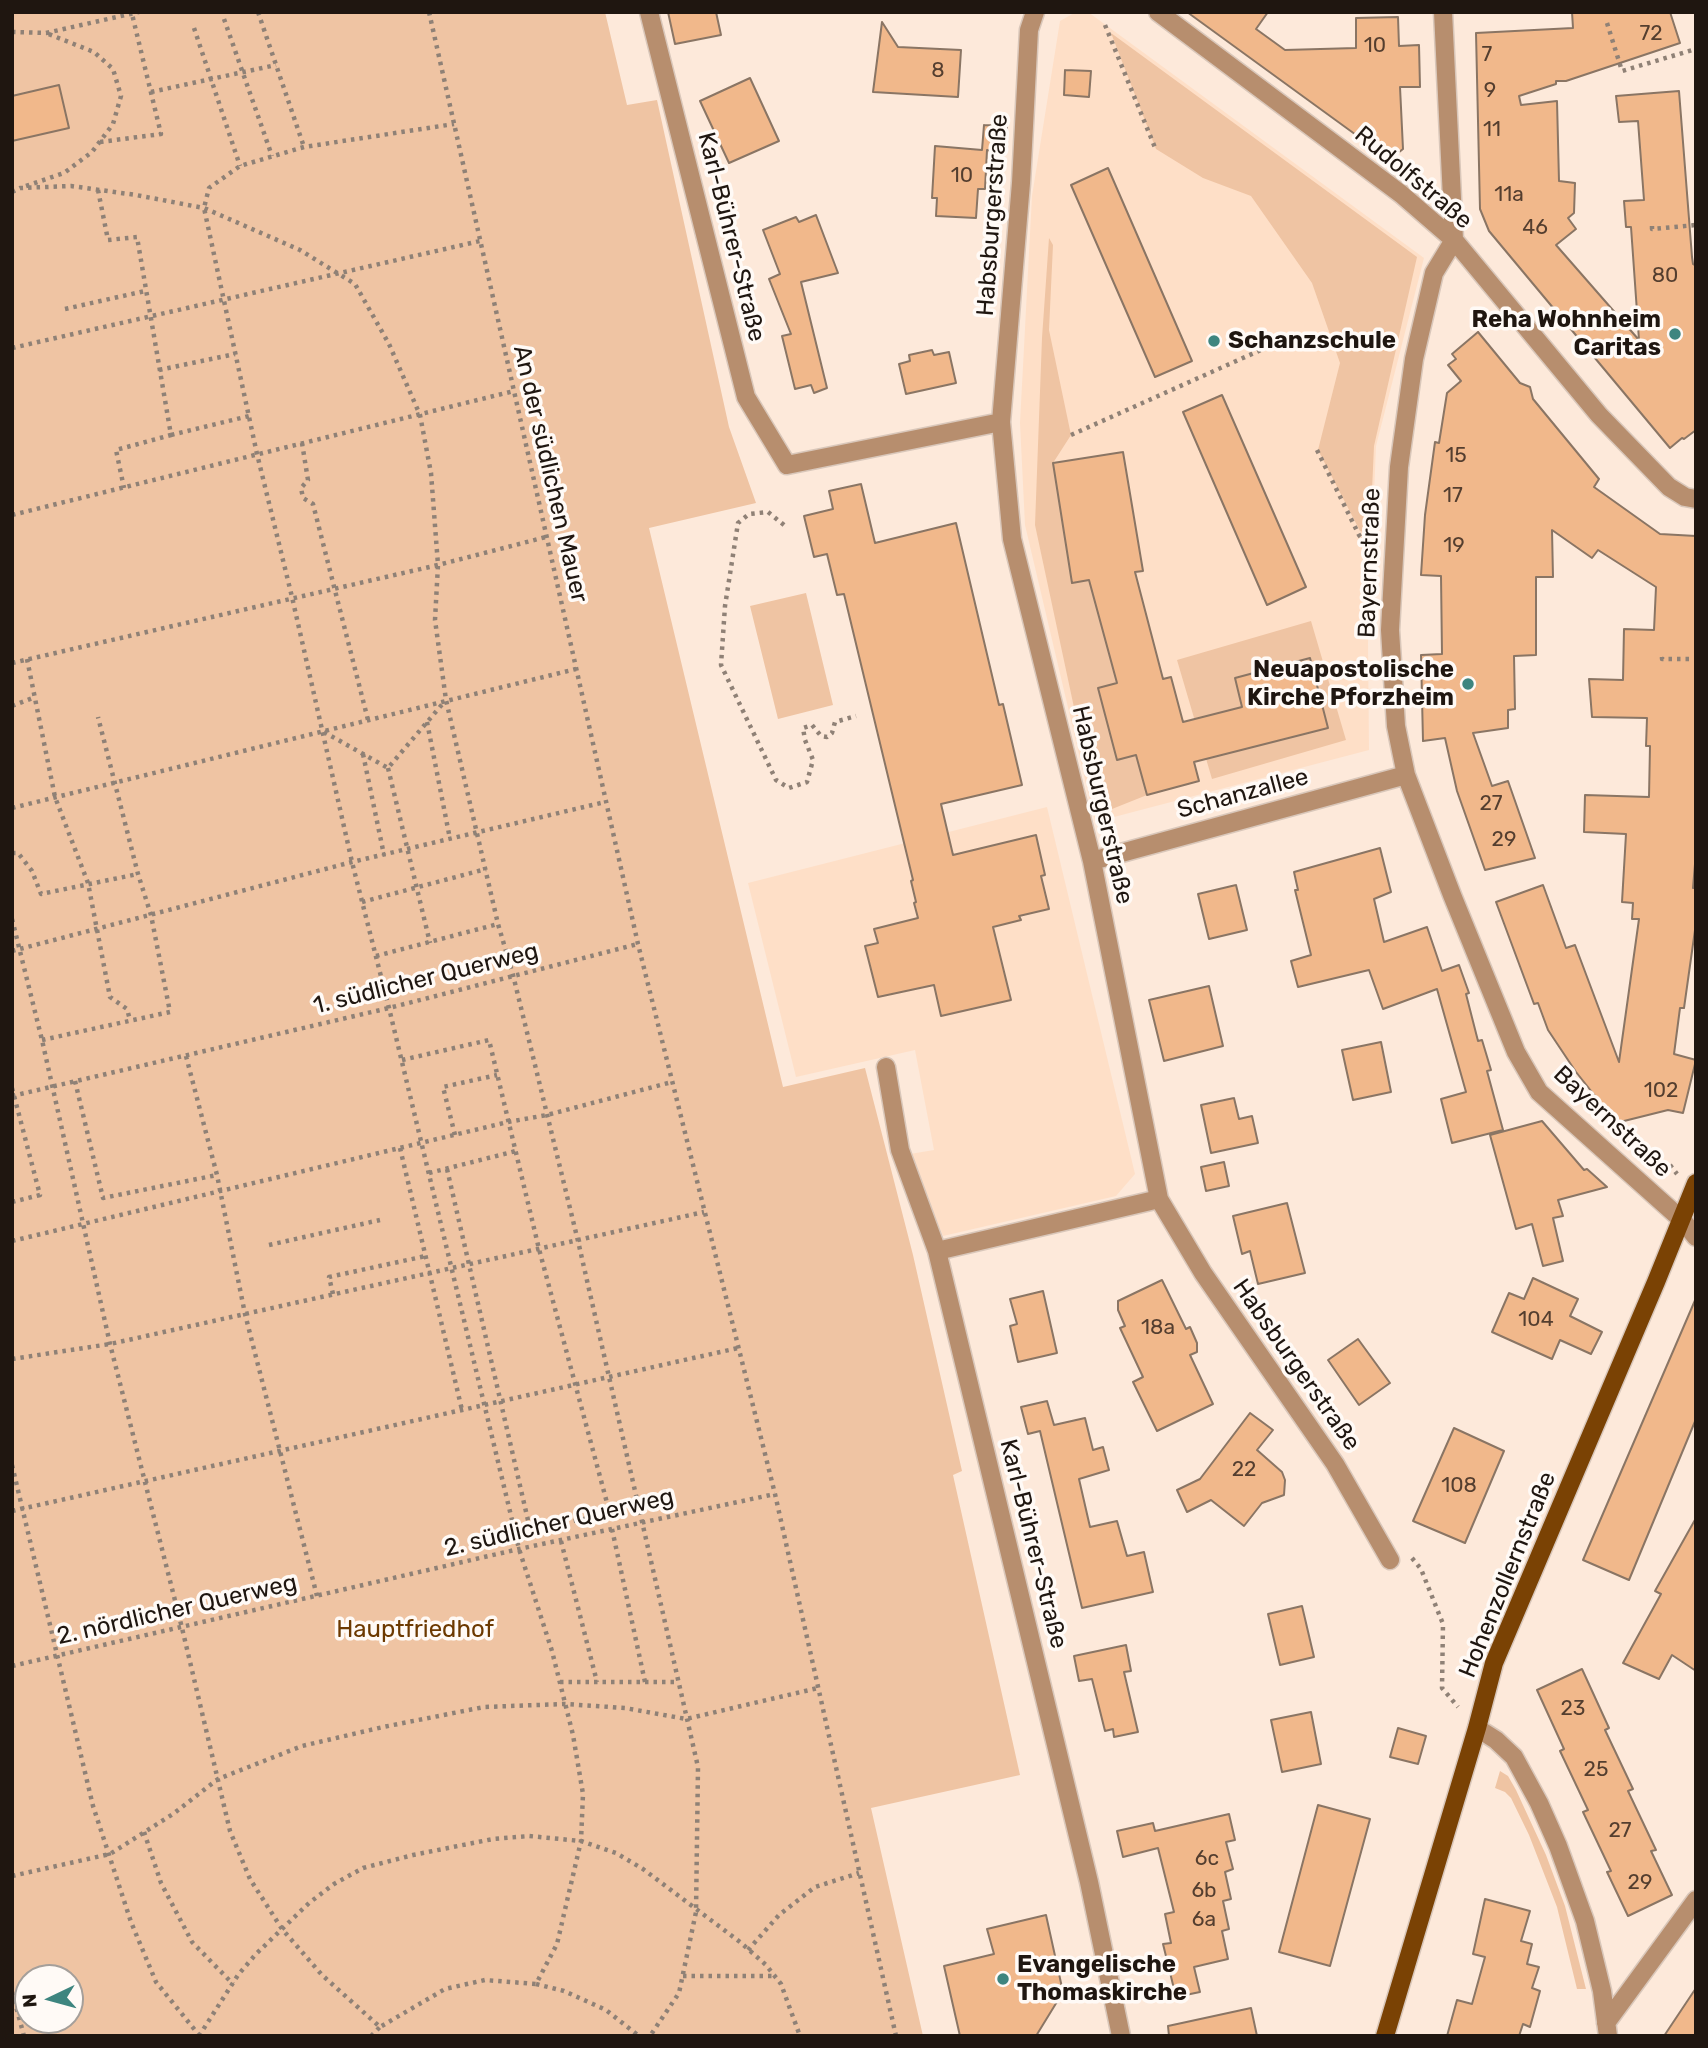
<!DOCTYPE html>
<html>
<head>
<meta charset="utf-8">
<style>
  body { margin:0 }
  #map { position:relative; width:1708px; height:2048px; overflow:hidden; background:#fde9da; font-family:Rubik,sans-serif }
  canvas { display:block }
  .frame { position:absolute; inset:0; border:14px solid #1f1610; pointer-events:none }
  .north { position:absolute; left:14px; top:1964px; width:70px; height:70px; box-sizing:border-box; background:#fffaf6; border:2px solid #a59f9a; border-radius:50%; rotate:265deg; font-size:19px; font-weight:700; line-height:28px; text-align:center; color:#1f1610 }
  .north::after { content:''; display:block; margin:auto; width:24px; height:32px; background:#3e857f; clip-path:polygon(50% 0,100% 100%,50% 72%,0 100%) }
</style>
</head>
<body>
<div id="map">
<canvas width="1708" height="2048"></canvas>
<div class="frame"></div>
<div class="north">N</div>
</div>
<script>
const ctx = document.querySelector('canvas').getContext('2d');
ctx.lineJoin = 'round';
function fill(path, color) {
  ctx.fillStyle = color;
  ctx.fill(path, 'evenodd');
}
function shape(rows) {
  const path = new Path2D();
  for (const r of rows) {
    path.moveTo(r[0], r[1]);
    for (let i = 2; i < r.length; i += 2) path.lineTo(r[i], r[i + 1]);
  }
  return path;
}
function strokePath(path, color, width, dash) {
  ctx.strokeStyle = color;
  ctx.lineWidth = width;
  ctx.lineCap = dash ? 'butt' : 'round';
  ctx.setLineDash(dash || []);
  ctx.stroke(path);
}
function write(font, color, halo, rows, align = 'center') {
  ctx.font = font + ' Rubik,sans-serif';
  ctx.lineWidth = 7;
  ctx.setLineDash([]);
  ctx.textBaseline = 'middle';
  ctx.strokeStyle = halo;
  ctx.fillStyle = color;
  for (const [text, x, y, turn = 0] of rows) {
    ctx.save();
    ctx.translate(x, y);
    ctx.rotate((+turn || 0) * Math.PI / 180);
    ctx.textAlign = isNaN(turn) ? turn : align;
    if (halo) ctx.strokeText(text, 0, 0);
    ctx.fillText(text, 0, 0);
    ctx.restore();
  }
}
fill(shape([
  [1076,12,1088,12,1424,258,1376,446,1368,643,1369,750,1095,822,1025,525,1020,423,1032,196,1060,21],
  [1047,807,1135,1174,1116,1196,943,1236,910,1154,934,1150,915,1050,796,1077,748,883]
]), '#fedfc7');
fill(shape([
  [12,12,605,12,627,105,657,100,729,427,756,503,649,528,783,1087,865,1068,913,1255,962,1471,953,1475,1020,1775,871,1808,923,2036,12,2036],
  [28,1978,70,1978,70,2020,28,2020],
  [1111,33,1417,257,1374,446,1370,534,1360,531,1318,450,1340,363,1312,283,1251,196,1203,178,1156,149],
  [1049,238,1053,245,1049,330,1071,435,1053,463,1072,582,1096,579,1096,606,1117,683,1098,688,1117,760,1136,755,1147,795,1097,815,1035,525,1042,338],
  [806,593,833,705,778,719,750,606],
  [1311,621,1346,740,1212,779,1177,660],
  [1500,1771,1508,1776,1516,1790,1546,1855,1565,1906,1586,1989,1577,1989,1557,1907,1529,1835,1511,1798,1505,1792,1495,1788]
]), '#efc4a3');
const building = shape([
  [668,12,716,12,721,35,675,44,668,12],
  [1187,12,1268,12,1256,29,1285,50,1356,48,1356,18,1398,17,1399,46,1419,45,1420,87,1400,87,1403,149,1393,157,1385,156,1187,12],
  [1572,12,1670,12,1680,43,1566,81,1556,81,1556,84,1519,96,1521,105,1557,101,1559,181,1575,183,1574,213,1568,218,1576,229,1556,245,1639,340,1631,227,1626,227,1624,201,1644,200,1638,121,1619,122,1616,96,1679,91,1692,257,1693,264,1696,266,1696,430,1684,439,1682,438,1670,448,1489,231,1480,209,1476,33,1573,28,1572,12],
  [882,22,898,47,961,50,958,97,873,92,882,22],
  [1065,70,1091,71,1089,97,1064,95,1065,70],
  [750,78,779,141,729,163,700,101,750,78],
  [59,85,69,128,12,141,12,96,59,85],
  [984,125,1007,126,1005,152,987,150,985,189,978,189,976,218,936,216,937,198,932,198,935,146,982,150,984,125],
  [1108,168,1192,361,1155,377,1071,185,1108,168],
  [816,215,838,273,801,282,827,388,814,393,811,385,795,389,782,336,791,334,769,279,780,274,763,230,796,217,799,222,816,215],
  [1478,332,1520,383,1530,387,1533,399,1599,479,1594,487,1660,534,1696,536,1696,852,1693,888,1696,888,1696,923,1684,1008,1680,1008,1674,1054,1696,1060,1683,1113,1668,1110,1620,1122,1603,1106,1576,1072,1548,1030,1538,1003,1534,1004,1496,902,1543,885,1566,948,1575,945,1619,1062,1639,919,1632,919,1633,903,1622,902,1626,834,1584,832,1585,795,1649,797,1650,746,1646,746,1647,718,1592,717,1589,679,1623,680,1624,629,1654,630,1656,587,1598,550,1592,558,1552,530,1553,577,1536,577,1536,655,1514,656,1515,709,1508,710,1508,728,1473,733,1492,786,1508,781,1535,858,1485,870,1457,791,1445,738,1423,741,1421,655,1442,654,1441,576,1421,575,1425,515,1435,442,1439,443,1447,393,1461,381,1448,365,1456,359,1452,354,1478,332],
  [932,350,934,355,949,352,956,383,906,394,899,364,910,361,909,355,932,350],
  [1222,395,1306,587,1267,605,1183,412,1222,395],
  [1123,452,1143,571,1135,572,1163,679,1171,677,1183,722,1242,707,1235,678,1310,658,1328,728,1194,762,1199,781,1147,795,1136,755,1117,760,1098,688,1117,683,1089,580,1072,583,1053,463,1123,452],
  [861,484,875,543,956,523,999,705,1003,704,1022,785,941,804,953,855,1036,835,1045,875,1041,876,1049,909,1019,916,1021,920,993,927,1011,1000,941,1016,934,985,878,997,865,946,878,943,874,929,918,918,914,903,916,902,911,881,913,880,844,594,837,595,827,554,814,557,804,516,833,509,829,491,861,484],
  [1380,848,1391,892,1374,899,1384,942,1427,927,1442,971,1459,965,1469,993,1466,994,1478,1041,1482,1040,1491,1070,1487,1071,1503,1130,1452,1143,1441,1099,1466,1092,1437,989,1383,1009,1369,970,1298,987,1291,961,1311,955,1295,890,1298,890,1294,872,1380,848],
  [1236,885,1247,930,1209,939,1198,894,1236,885],
  [1209,986,1223,1046,1164,1061,1149,1000,1209,986],
  [1381,1042,1391,1092,1353,1100,1342,1050,1381,1042],
  [1234,1098,1239,1119,1252,1116,1258,1143,1211,1153,1201,1105,1234,1098],
  [1542,1121,1584,1170,1587,1169,1607,1187,1558,1200,1563,1216,1553,1218,1563,1261,1543,1266,1532,1224,1516,1229,1490,1135,1542,1121],
  [1224,1162,1229,1186,1206,1191,1201,1167,1224,1162],
  [1287,1203,1305,1273,1258,1284,1250,1251,1242,1254,1233,1216,1287,1203],
  [1533,1278,1578,1299,1570,1316,1602,1332,1591,1354,1560,1340,1552,1359,1492,1332,1509,1293,1524,1299,1533,1278],
  [1162,1280,1186,1329,1190,1327,1197,1343,1197,1352,1190,1355,1213,1404,1157,1431,1133,1382,1143,1377,1120,1328,1125,1326,1118,1310,1118,1301,1162,1280],
  [1043,1291,1057,1353,1018,1362,1010,1326,1017,1324,1010,1299,1043,1291],
  [1696,1298,1696,1419,1629,1580,1583,1560,1696,1298],
  [1358,1339,1390,1383,1359,1405,1328,1360,1358,1339],
  [1047,1401,1054,1425,1085,1418,1093,1450,1103,1447,1109,1470,1079,1479,1090,1527,1117,1521,1127,1556,1144,1552,1153,1592,1082,1608,1040,1431,1028,1434,1021,1407,1047,1401],
  [1250,1413,1273,1430,1257,1450,1282,1472,1285,1480,1284,1495,1262,1503,1244,1526,1211,1500,1187,1512,1177,1490,1200,1479,1250,1413],
  [1454,1428,1504,1451,1465,1543,1413,1521,1454,1428],
  [1696,1518,1696,1671,1672,1655,1659,1679,1623,1663,1661,1594,1655,1591,1696,1518],
  [1302,1606,1314,1657,1280,1665,1268,1614,1302,1606],
  [1126,1645,1131,1671,1124,1672,1138,1732,1114,1737,1113,1729,1105,1731,1092,1679,1079,1681,1074,1656,1126,1645],
  [1582,1669,1609,1728,1605,1730,1633,1789,1628,1791,1656,1850,1651,1851,1672,1895,1628,1916,1607,1872,1611,1871,1583,1812,1588,1810,1560,1751,1564,1749,1537,1690,1582,1669],
  [1311,1712,1321,1764,1282,1772,1271,1720,1311,1712],
  [1398,1728,1426,1736,1418,1764,1390,1757,1398,1728],
  [1318,1805,1370,1819,1330,1966,1279,1952,1318,1805],
  [1229,1814,1235,1840,1226,1842,1233,1869,1225,1872,1231,1899,1223,1901,1229,1929,1222,1931,1228,1959,1194,1967,1200,1992,1176,1997,1163,1944,1171,1943,1165,1914,1174,1912,1158,1848,1123,1857,1117,1831,1153,1823,1155,1831,1229,1814],
  [1485,1899,1530,1911,1521,1941,1532,1944,1527,1964,1539,1967,1532,1988,1540,1991,1530,2027,1523,2024,1519,2036,1447,2036,1457,2000,1472,2004,1485,1957,1473,1954,1485,1899],
  [1046,1915,1063,1992,1036,2036,960,2036,944,1966,994,1954,987,1929,1046,1915],
  [1696,1988,1696,2036,1664,2036,1696,1988],
  [1251,2008,1257,2036,1169,2036,1168,2026,1251,2008]
]);
fill(building, '#f1b88b');
strokePath(building, '#8a7564', 2);
const minor = shape([
  [649,12,746,397,787,465,1001,422],
  [1035,12,1029,30,1021,183,1001,422,1012,539,1092,861,1159,1199,1203,1273,1335,1464,1390,1560],
  [1158,12,1401,194,1454,240,1599,415,1669,487,1685,497,1696,499],
  [1443,12,1454,240,1434,273,1414,359,1399,467,1390,630,1396,726,1406,775,1452,895,1516,1052,1539,1092,1682,1220,1696,1237],
  [1092,861,1406,775],
  [886,1067,900,1150,937,1251,1089,1882,1121,2036],
  [937,1251,1159,1199],
  [1477,1728,1496,1740,1514,1757,1539,1803,1558,1846,1585,1921,1602,1991,1608,2036],
  [1606,2023,1696,1900]
]);
const major = shape([
  [1385,2036,1477,1728,1494,1663,1656,1282,1696,1183]
]);
strokePath(minor, '#d9c7ba', 21);
strokePath(major, '#d9c7ba', 21);
strokePath(shape([
  [258,12,304,147],
  [429,12,638,944,775,1494,896,2036],
  [224,19,272,156],
  [1607,23,1622,71,1696,49],
  [1105,25,1156,150],
  [194,28,240,166],
  [12,32,46,33,139,12],
  [151,92,276,65],
  [100,142,161,134,132,14],
  [26,186,64,173,92,152,113,124,121,96,113,69,94,52,46,33],
  [98,190,108,240,137,237,171,435,116,450,124,488],
  [12,192,20,188,71,186,136,195,204,208,300,250,355,284,389,344,420,415,431,473,438,565,435,620,446,700,498,924,513,975,578,1241,698,1767,696,1912,679,1993,650,2036],
  [1652,226,1652,229,1696,225],
  [65,309,145,291],
  [12,348,480,241],
  [159,370,235,354],
  [171,435,249,416],
  [1071,435,1263,349],
  [302,443,308,480,301,488,303,498,313,504,368,720],
  [1317,450,1359,535,1371,549],
  [12,515,514,391],
  [784,525,768,512,749,514,738,523,725,606,721,665,776,780,789,788,807,782,813,760,805,740,803,728,812,725,821,736,827,737,832,733,835,722,856,716],
  [1662,657,1662,659,1696,659],
  [27,659,55,797,88,883,110,997,127,1009,130,1020],
  [12,663,438,565,546,537],
  [12,706,35,697],
  [427,722,450,839],
  [324,732,388,768,445,701],
  [363,754,384,855],
  [388,768,430,943],
  [12,808,576,669],
  [12,853,18,853,32,871,41,894,138,874],
  [362,902,486,869],
  [12,919,42,1040,110,1344,182,1628,230,1831,250,1879,282,1929,322,1975,380,2027,445,1989,485,1980,536,1984,557,1944,581,1841,583,1794,573,1735,552,1651,519,1549,389,1008,352,862,292,597,257,454,204,208,209,188,240,166,304,147,454,124],
  [12,951,352,862,605,802],
  [376,956,498,924],
  [42,1040,170,1012,151,915,138,874,98,717],
  [186,1056,217,1175,245,1314,317,1596],
  [402,1060,489,1040,539,1249,610,1514,515,1532],
  [75,1081,103,1198,217,1175],
  [12,1088,40,1195,12,1202],
  [12,1096,389,1008,638,944],
  [455,1135,443,1087,497,1075],
  [400,1148,462,1410],
  [1670,1165,1677,1174],
  [447,1169,530,1529],
  [429,1173,516,1151],
  [12,1241,508,1122,547,1115,672,1082],
  [269,1245,380,1220],
  [333,1294,329,1277,426,1256],
  [12,1359,110,1344,704,1212],
  [12,1465,93,1806,131,1922,156,1982,199,2035],
  [12,1511,738,1348],
  [612,1529,645,1682],
  [561,1541,597,1682],
  [1412,1558,1421,1569,1443,1624,1442,1688,1458,1707],
  [12,1666,519,1549,775,1494],
  [560,1682,677,1682],
  [144,1832,161,1883,192,1942,233,1984],
  [12,1876,110,1854,173,1814,218,1779,302,1746,383,1727,484,1707,565,1704,625,1708,686,1719,818,1688],
  [748,1950,779,1915,815,1887,859,1873],
  [683,1976,775,1976],
  [536,1984,564,1991,606,2010,639,2036],
  [12,1992,24,2036],
  [199,2036,238,1975,256,1954,309,1903,334,1884,363,1868,413,1855,493,1839,529,1836,581,1841,616,1853,643,1869,740,1942,766,1965,781,1984,800,2036],
  [371,2036,380,2027]
]), '#8f8176', 4.5, [3.5, 5]);
strokePath(minor, '#b78e6e', 18);
strokePath(major, '#7a4204', 18);
for (const [x, y, r, color] of [
  [1675,334,7,"#3e857f"],
  [1214,341,7,"#3e857f"],
  [1468,684,7,"#3e857f"],
  [1003,1979,7,"#3e857f"]
]) {
  const dot = new Path2D();
  dot.arc(x, y, r, 0, 2 * Math.PI);
  ctx.fillStyle = color;
  ctx.fill(dot);
  strokePath(dot, '#fffaf6', 2.5);
}
write('21px', '#543e2f', null, [
  ["72",1651,34],
  ["10",1375,46],
  ["7",1487,55],
  ["8",938,71],
  ["9",1490,91],
  ["11",1492,130],
  ["10",962,176],
  ["11a",1509,195],
  ["46",1535,228],
  ["80",1665,276],
  ["15",1456,456],
  ["17",1453,496],
  ["19",1454,546],
  ["27",1491,804],
  ["29",1504,840],
  ["102",1661,1091],
  ["104",1536,1320],
  ["18a",1158,1328],
  ["22",1244,1470],
  ["108",1459,1486],
  ["23",1573,1709],
  ["25",1596,1770],
  ["27",1620,1831],
  ["6c",1207,1859],
  ["29",1640,1883],
  ["6b",1204,1891],
  ["6a",1204,1920]
]);
write('24px', '#1f1610', '#fffaf6', [
  ["Rudolfstraße",1413,178,40],
  ["Habsburgerstraße",993,215,-86],
  ["Karl-Bührer-Straße",731,237,76],
  ["An der südlichen Mauer",550,474,77],
  ["Bayernstraße",1370,563,-88],
  ["Schanzallee",1243,794,-15],
  ["Habsburgerstraße",1102,805,77],
  ["1. südlicher Querweg",426,979,-14],
  ["Bayernstraße",1612,1122,43],
  ["Habsburgerstraße",1296,1365,55],
  ["2. südlicher Querweg",559,1523,-13],
  ["Karl-Bührer-Straße",1033,1544,76],
  ["Hohenzollernstraße",1508,1575,-68],
  ["2. nördlicher Querweg",177,1610,-13]
]);
write('bold 24px', '#1f1610', '#fffaf6', [
  ["Reha Wohnheim",1661,320],
  ["Caritas",1661,348],
  ["Schanzschule",1228,341,"left"],
  ["Neuapostolische",1454,670],
  ["Kirche Pforzheim",1454,698],
  ["Evangelische",1017,1965,"left"],
  ["Thomaskirche",1017,1993,"left"]
], 'right');
write('24px', '#6c3900', '#fffaf6', [
  ["Hauptfriedhof",415,1630]
]);
</script>
</body>
</html>
